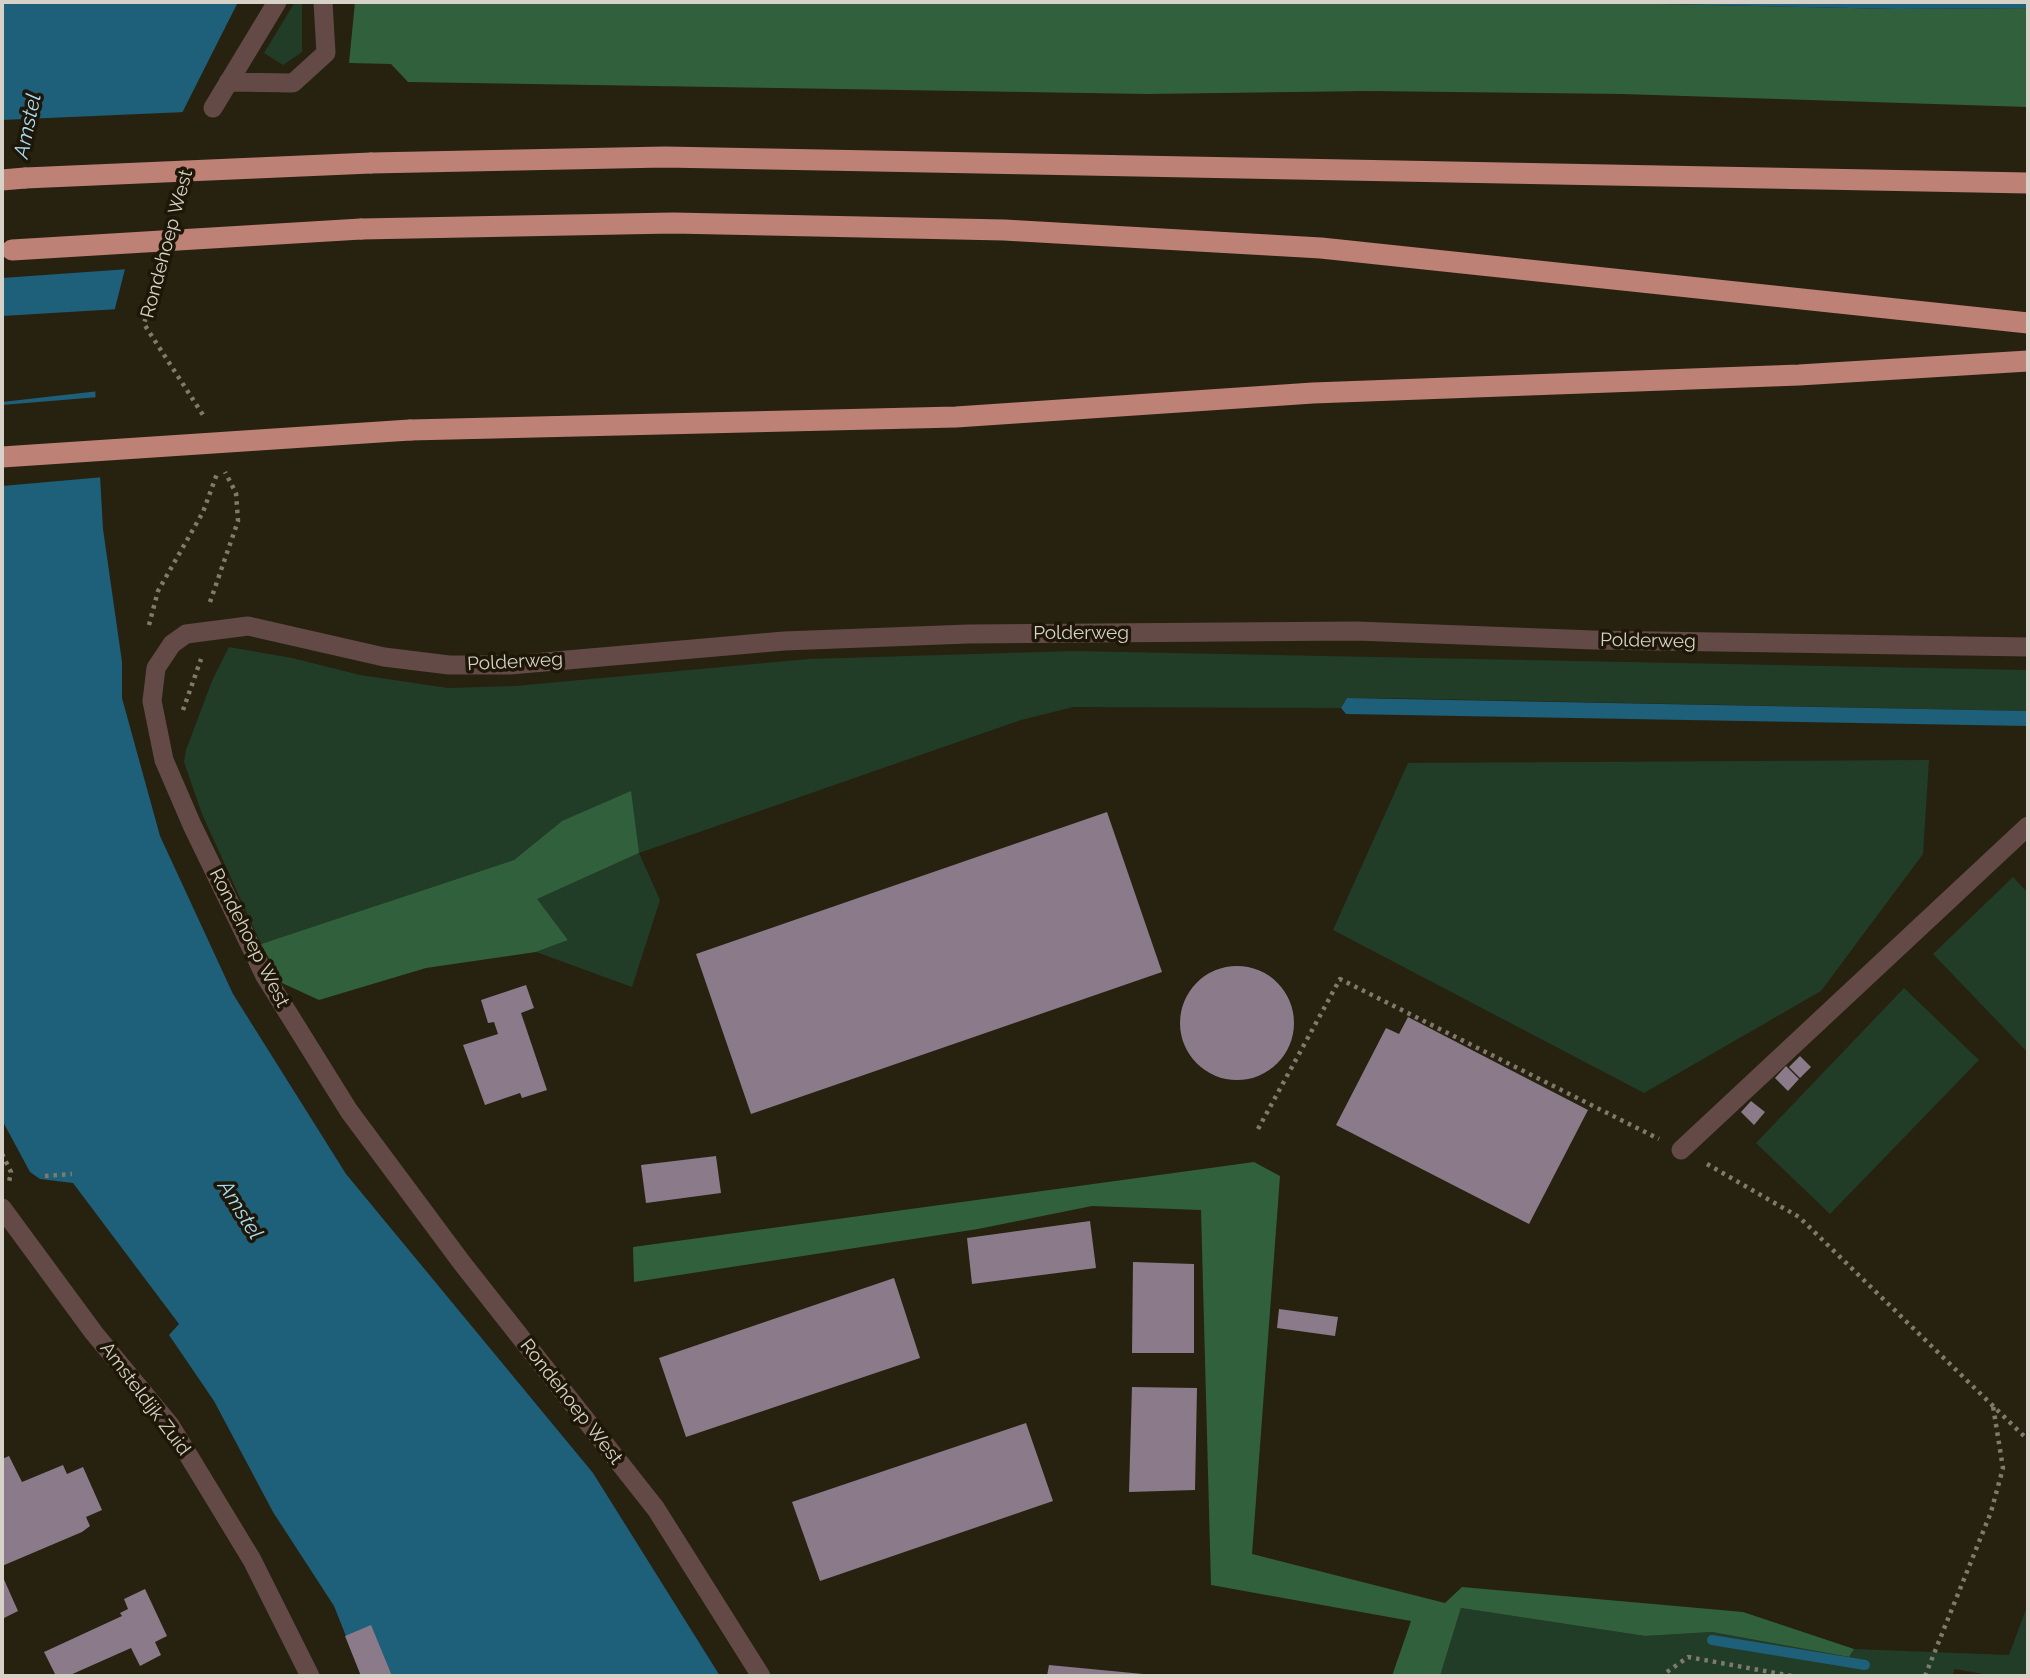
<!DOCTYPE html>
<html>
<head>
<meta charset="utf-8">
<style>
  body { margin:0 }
  #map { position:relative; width:2030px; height:1678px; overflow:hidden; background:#272110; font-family:Raleway,sans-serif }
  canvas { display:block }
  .frame { position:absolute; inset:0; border:4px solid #d6d2c8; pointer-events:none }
</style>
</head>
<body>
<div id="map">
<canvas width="2030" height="1678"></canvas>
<div class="frame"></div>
</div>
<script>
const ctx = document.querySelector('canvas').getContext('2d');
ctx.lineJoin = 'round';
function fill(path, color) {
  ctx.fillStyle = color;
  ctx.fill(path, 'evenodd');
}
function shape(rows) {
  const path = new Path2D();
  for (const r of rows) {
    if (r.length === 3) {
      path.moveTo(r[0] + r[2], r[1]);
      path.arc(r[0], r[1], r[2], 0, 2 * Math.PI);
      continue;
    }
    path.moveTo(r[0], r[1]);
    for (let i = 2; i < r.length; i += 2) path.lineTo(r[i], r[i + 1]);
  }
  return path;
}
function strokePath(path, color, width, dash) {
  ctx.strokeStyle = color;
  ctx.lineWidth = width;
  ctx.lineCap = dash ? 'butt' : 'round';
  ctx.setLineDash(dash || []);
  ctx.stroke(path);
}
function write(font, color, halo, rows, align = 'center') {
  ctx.font = font + ' Raleway,sans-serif';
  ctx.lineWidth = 7;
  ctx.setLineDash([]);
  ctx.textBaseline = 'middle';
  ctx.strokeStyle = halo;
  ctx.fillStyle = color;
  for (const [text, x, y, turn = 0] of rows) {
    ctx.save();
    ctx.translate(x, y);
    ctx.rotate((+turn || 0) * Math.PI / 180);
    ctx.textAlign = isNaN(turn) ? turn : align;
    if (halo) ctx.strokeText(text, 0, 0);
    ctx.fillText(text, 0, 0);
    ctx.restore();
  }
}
fill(shape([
  [295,2,302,2,302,52,283,65,264,53],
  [229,647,292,658,360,675,448,688,515,686,809,659,1074,651,2028,670,2028,711,1381,698,1347,698,1341,708,1073,707,1021,720,639,853,660,900,632,987,536,952,568,940,536,899,639,853,562,821,514,860,261,944,202,814,184,762,186,750,212,681],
  [1929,760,1923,854,1821,991,1644,1093,1333,930,1408,763],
  [2013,877,2028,893,2028,1053,1933,954],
  [1904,988,1979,1060,1830,1214,1756,1143],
  [2028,1604,2028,1676,1994,1676,1955,1669,1952,1676,1440,1676,1461,1608,1645,1636,1712,1632,1849,1657,1854,1649,2009,1655]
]), '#213d27');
fill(shape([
  [355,2,1568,2,1898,9,2028,8,2028,107,1622,94,1367,91,1147,94,408,82,391,64,349,63],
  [631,791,639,853,537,899,568,940,536,952,426,968,319,1000,282,983,261,944,514,860,562,821],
  [1254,1162,1280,1176,1252,1554,1445,1603,1462,1587,1743,1612,1854,1649,1849,1657,1712,1632,1645,1636,1461,1608,1440,1676,1392,1676,1411,1621,1211,1585,1201,1210,1092,1206,978,1229,634,1282,633,1247]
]), '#31603c');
fill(shape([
  [2,2,238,2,177,123,156,147,95,387,103,529,122,662,122,698,160,836,233,994,346,1174,593,1473,720,1676,362,1676,334,1606,273,1512,214,1401,169,1335,179,1324,73,1183,40,1179,30,1172,2,1120],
  [1568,2,2028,2,2028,8,1898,9],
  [1347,698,2028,711,2028,726,1346,714,1341,708]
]), '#1e5f7a');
fill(shape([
  [186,112,159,149,129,269,2,278,2,120],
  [119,309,99,391,2,402,2,316],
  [99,397,104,477,2,486,2,405]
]), '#272110');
strokePath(shape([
  [1712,1640,1865,1665]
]), '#1e5f7a', 10);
fill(shape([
  [1107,812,1162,972,751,1114,696,954],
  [1237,1023,57],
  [526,985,534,1008,521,1013,547,1090,522,1098,520,1093,485,1105,463,1045,498,1034,494,1022,488,1023,481,1000],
  [1408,1017,1588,1110,1529,1224,1336,1125,1386,1028,1399,1034],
  [1800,1056,1811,1067,1800,1078,1789,1067],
  [1786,1066,1799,1079,1788,1091,1775,1078],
  [1751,1101,1765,1112,1754,1125,1741,1112],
  [716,1156,721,1193,646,1203,641,1165],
  [1090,1221,1096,1268,972,1284,967,1238],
  [1133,1262,1194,1264,1194,1353,1132,1353],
  [894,1278,920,1358,686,1437,659,1358],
  [1279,1309,1338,1317,1335,1336,1277,1328],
  [1132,1387,1197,1388,1195,1490,1129,1492],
  [1026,1423,1053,1501,820,1581,792,1502],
  [9,1456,22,1482,63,1465,67,1474,83,1467,102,1510,86,1517,90,1526,82,1532,2,1566,2,1459],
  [2,1575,18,1611,2,1619],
  [145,1589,167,1636,155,1642,161,1655,140,1666,131,1648,68,1676,56,1676,44,1652,122,1616,120,1613,128,1609,124,1599],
  [371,1625,392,1676,361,1676,345,1636],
  [1049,1665,1143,1674,1143,1676,1047,1676]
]), '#8b7a89');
strokePath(shape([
  [159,269,144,324,203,415],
  [210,602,238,521,236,493,225,472],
  [149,625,158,591,203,512,218,471],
  [183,710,201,659],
  [1258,1129,1340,979,1659,1139],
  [2,1154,11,1172,9,1182],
  [1707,1164,1799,1217,2028,1440],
  [45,1176,72,1174],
  [1667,1672,1688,1657,1792,1676],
  [1925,1676,1991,1512,2003,1468,1993,1406]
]), '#7f7a6c', 4.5, [3.5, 5]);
strokePath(shape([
  [1681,1150,2028,826]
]), '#634a46', 19);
strokePath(shape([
  [228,82,293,83,326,53,323,2],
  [213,108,277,2],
  [761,1676,656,1509,462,1263,349,1111,265,976,192,825,164,760,152,701,156,668,172,644,186,634,248,626,384,657,449,665,510,665,784,641,968,634,1357,631,1593,640,2028,647]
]), '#634a46', 19);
strokePath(shape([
  [2,1208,94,1333,170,1425,252,1560,310,1676]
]), '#634a46', 19);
strokePath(shape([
  [371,163,665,157,2028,183],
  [2,180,25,178],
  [361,229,673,223,1004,230,1321,248,2028,323],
  [410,430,956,417,1313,393,1799,375,2028,361]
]), '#bd8176', 21);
strokePath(shape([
  [25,178,371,163],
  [12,250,361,229],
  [2,457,410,430]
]), '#bd8176', 21);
write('19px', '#d6d2c8', '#1e1707', [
  ["Rondehoep West",167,244,-75],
  ["Polderweg",1081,633],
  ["Polderweg",1648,641,1],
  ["Polderweg",515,662,-3],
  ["Rondehoep West",249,938,63],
  ["Amsteldijk Zuid",145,1399,53],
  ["Rondehoep West",571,1402,52]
]);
write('italic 21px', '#a9ddf7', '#1e1707', [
  ["Amstel",28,126,-78],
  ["Amstel",240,1210,58]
]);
</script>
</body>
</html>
